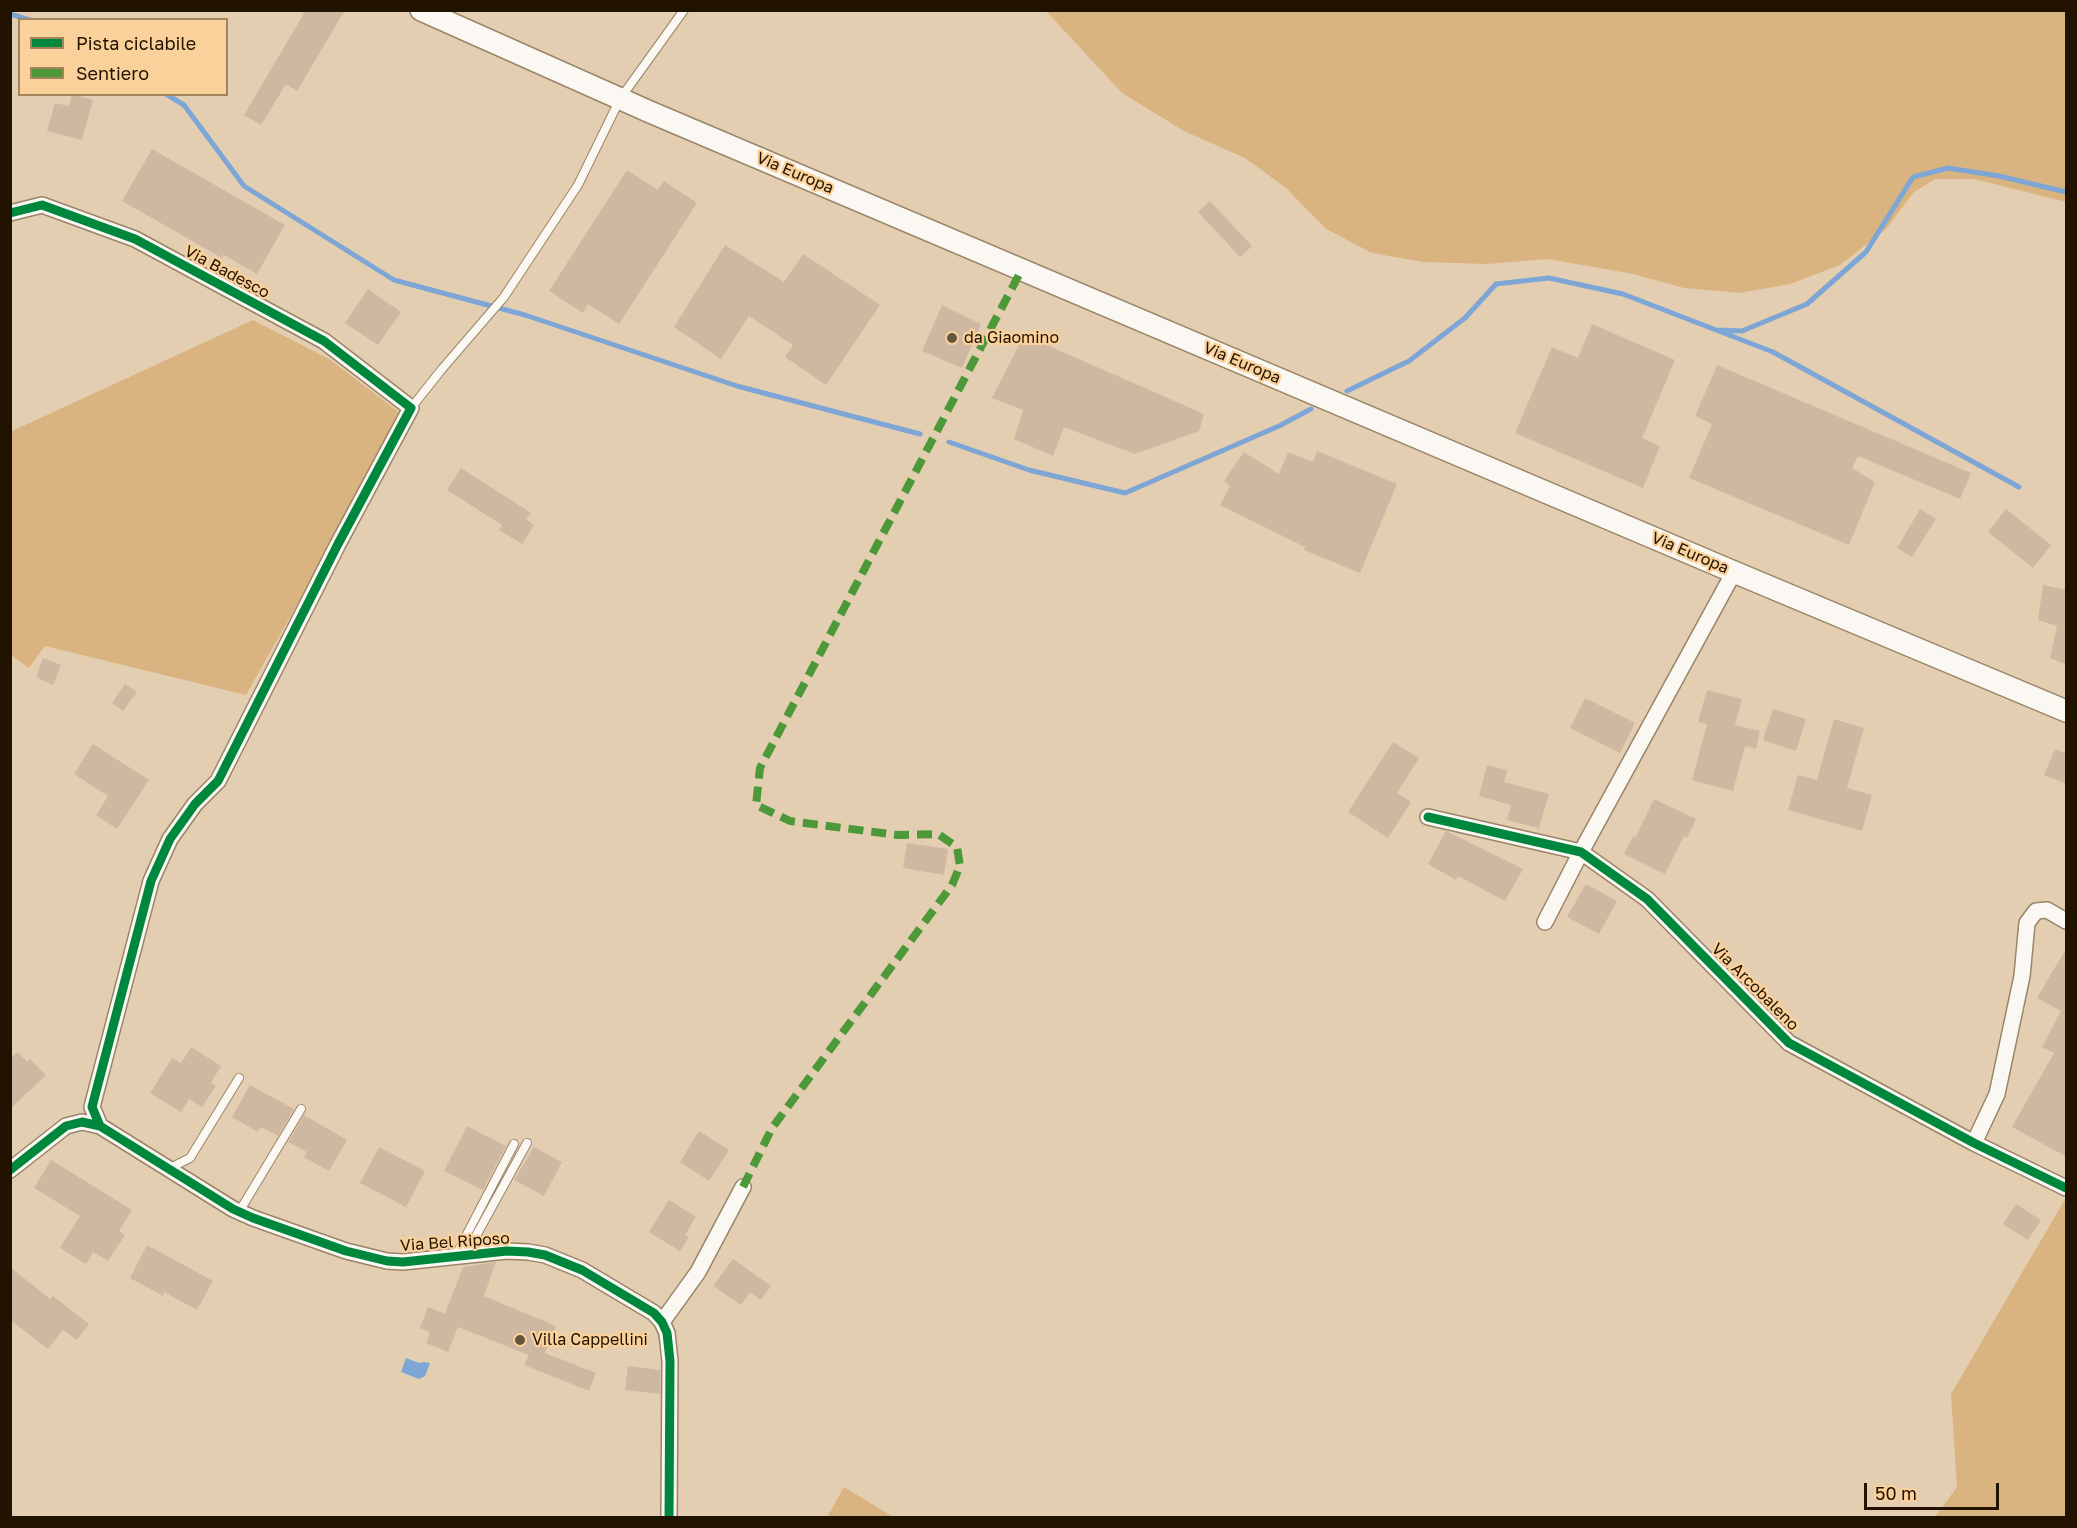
<!DOCTYPE html>
<html>
<head>
<meta charset="utf-8">
<style>
  body { margin:0 }
  #map { position:relative; width:2077px; height:1528px; overflow:hidden; background:#e4ceb1; font-family:"Golos Text",sans-serif }
  canvas { display:block }
  .frame { position:absolute; inset:0; border:12px solid #211300; pointer-events:none }
  .legend { position:absolute; left:18px; top:18px; width:210px; height:78px; box-sizing:border-box; background:#fad19b; border:2px solid #a3855d; margin:0; padding:8px 10px; list-style:none; font-size:18px; color:#211300 }
  .legend li { display:flex; align-items:center; gap:12px; height:30px }
  .legend b { width:30px; border:2px solid #a3855d }
  .scale { position:absolute; left:1864px; top:1483px; width:135px; height:27px; box-sizing:border-box; border:3px solid #211300; border-top:0; padding-left:8px; font-size:18px; line-height:21px; white-space:nowrap; color:#211300; -webkit-text-stroke:4px #fad19b; paint-order:stroke }
</style>
</head>
<body>
<div id="map">
<canvas width="2077" height="1528"></canvas>
<div class="frame"></div>
<ul class="legend">
<li><b style="height:8px;background:#00873e"></b>Pista ciclabile</li>
<li><b style="height:8px;background:#4d9839"></b>Sentiero</li>
</ul>
<div class="scale">50 m</div>
</div>
<script>
const ctx = document.querySelector('canvas').getContext('2d');
ctx.lineJoin = 'round';
function fill(path, color) {
  ctx.fillStyle = color;
  ctx.fill(path, 'evenodd');
}
function shape(rows) {
  const path = new Path2D();
  for (const r of rows) {
    path.moveTo(r[0], r[1]);
    for (let i = 2; i < r.length; i += 2) path.lineTo(r[i], r[i + 1]);
  }
  return path;
}
function strokePath(path, color, width, dash) {
  ctx.strokeStyle = color;
  ctx.lineWidth = width;
  ctx.lineCap = dash ? 'butt' : 'round';
  ctx.setLineDash(dash || []);
  ctx.stroke(path);
}
function write(font, color, halo, rows, align = 'center') {
  ctx.font = font + ' "Golos Text",sans-serif';
  ctx.lineWidth = 4.5;
  ctx.setLineDash([]);
  ctx.textBaseline = 'middle';
  ctx.strokeStyle = halo;
  ctx.fillStyle = color;
  for (const [text, x, y, turn = 0] of rows) {
    ctx.save();
    ctx.translate(x, y);
    ctx.rotate((+turn || 0) * Math.PI / 180);
    ctx.textAlign = isNaN(turn) ? turn : align;
    if (halo) ctx.strokeText(text, 0, 0);
    ctx.fillText(text, 0, 0);
    ctx.restore();
  }
}
fill(shape([
  [1046,11,2066,11,2066,202,1974,179,1935,179,1914,192,1886,229,1840,265,1790,284,1740,293,1684,288,1633,274,1548,259,1487,264,1423,262,1372,253,1326,229,1286,188,1245,158,1184,131,1122,93],
  [253,320,329,359,404,416,246,695,45,646,29,668,11,655,10,432],
  [2064,1201,2066,1202,2066,1517,1935,1517,1957,1487,1951,1394],
  [844,1487,893,1517,827,1517]
]), '#dab480');
fill(shape([
  [406,1358,419,1363,424,1362,430,1363,425,1376,419,1379,401,1372]
]), '#7da5d5');
strokePath(shape([
  [10,14,30,20],
  [166,94,184,105,244,186,394,280,525,315,737,386,920,434],
  [1719,330,1742,331,1807,304,1866,252,1913,177,1948,168,1999,176,2066,192],
  [1347,391,1409,361,1465,318,1496,284,1549,278,1623,294,1773,352,2019,487],
  [949,442,1029,470,1125,493,1279,426,1311,409]
]), '#7da5d5', 5);
fill(shape([
  [306,10,345,10,297,91,286,84,261,125,244,115],
  [72,94,93,100,82,140,47,131,55,103,69,106],
  [152,149,285,225,257,274,224,255,222,258,122,201],
  [627,170,658,190,664,181,697,203,619,324,588,304,583,313,549,291],
  [1210,201,1252,246,1240,257,1198,212],
  [725,245,784,282,803,254,880,305,826,385,785,357,793,345,749,316,721,359,674,327],
  [368,289,401,312,378,345,345,323],
  [942,305,981,324,962,368,922,351],
  [1592,324,1675,360,1642,438,1660,446,1643,488,1515,433,1552,347,1578,358],
  [1024,335,1204,414,1199,431,1135,454,1064,427,1053,456,1014,439,1023,410,992,398],
  [1717,365,1971,473,1960,499,1858,456,1852,468,1875,482,1849,545,1689,478,1712,424,1695,416],
  [1317,451,1397,484,1360,573,1304,550,1305,547,1220,505,1230,486,1224,481,1244,452,1279,474,1288,452,1313,462],
  [461,468,531,513,526,519,534,525,522,544,499,530,502,525,447,490],
  [1920,509,1936,519,1912,557,1897,548],
  [2006,509,2051,545,2033,568,1988,532],
  [2043,585,2067,590,2067,665,2050,658,2057,626,2038,620],
  [43,658,61,665,53,685,36,677],
  [125,684,137,692,123,711,112,703],
  [1707,690,1742,699,1735,725,1760,731,1756,749,1745,746,1733,791,1692,780,1707,724,1698,722],
  [1585,698,1635,723,1620,753,1570,728],
  [1773,709,1806,719,1796,751,1763,740],
  [1834,719,1864,728,1847,788,1872,795,1862,831,1788,810,1798,775,1817,780],
  [1393,742,1419,758,1397,793,1411,802,1388,838,1348,812],
  [93,744,149,780,117,829,96,815,108,796,74,774],
  [2055,749,2067,754,2067,784,2044,775],
  [1487,765,1507,770,1504,782,1549,794,1539,828,1507,820,1511,805,1479,796],
  [1654,799,1696,819,1687,838,1684,836,1665,874,1624,854,1633,836,1635,838],
  [1446,831,1523,869,1505,901,1458,876,1456,880,1428,864],
  [907,843,948,849,944,875,903,868],
  [1586,884,1617,901,1599,934,1567,917],
  [2067,947,2067,1157,2012,1127,2054,1053,2042,1047,2061,1011,2037,998],
  [191,1047,221,1066,211,1083,216,1086,202,1107,189,1099,181,1112,150,1093,172,1058,181,1063],
  [18,1052,27,1062,30,1059,46,1075,10,1109,10,1059],
  [250,1085,294,1109,278,1136,261,1127,258,1132,232,1117],
  [304,1115,347,1140,329,1171,304,1157,307,1152,288,1142],
  [467,1126,506,1146,483,1190,444,1171],
  [699,1131,729,1150,709,1181,680,1162],
  [379,1147,425,1171,406,1207,360,1183],
  [534,1147,562,1162,544,1196,514,1180],
  [51,1160,132,1210,119,1231,125,1235,108,1261,93,1252,86,1264,60,1248,80,1216,34,1188],
  [669,1200,696,1217,685,1235,689,1237,680,1251,649,1232],
  [2016,1204,2041,1220,2028,1240,2003,1224],
  [147,1245,213,1281,197,1310,164,1292,163,1296,130,1278],
  [733,1259,771,1286,761,1300,750,1292,741,1305,713,1286],
  [496,1262,484,1296,556,1326,545,1353,596,1373,589,1391,524,1365,529,1355,458,1327,448,1352,426,1343,430,1332,420,1328,428,1307,445,1314,463,1267],
  [10,1267,50,1299,53,1296,89,1324,77,1340,63,1330,48,1349,10,1320],
  [628,1366,660,1370,660,1394,625,1390]
]), '#ceb8a2');
const service = shape([
  [411,408,442,369,504,297,578,185,620,99,684,10],
  [168,1169,190,1158,239,1078],
  [239,1212,301,1109],
  [466,1254,527,1143],
  [455,1257,514,1144]
]);
const minor = shape([
  [10,213,42,205,135,239,324,341,411,408,338,544,218,781,195,804,170,839,151,881,92,1107,100,1126],
  [1428,817,1581,852,1647,899,1789,1043,1974,1143,2066,1188],
  [1545,922,1581,852,1734,572],
  [1974,1143,1997,1094,2022,976,2027,923,2036,911,2047,910,2066,921],
  [10,1170,66,1126,82,1122,100,1126,233,1209,253,1218,346,1251,387,1261,403,1262,507,1251,528,1252,545,1255,582,1270,654,1313,662,1322,667,1333,670,1361,669,1518],
  [662,1322,698,1272,743,1187]
]);
const secondary = shape([
  [421,10,650,112,1734,572,2066,711]
]);
strokePath(service, '#988567', 10);
strokePath(minor, '#988567', 18);
strokePath(secondary, '#988567', 24);
strokePath(service, '#fbf8f3', 8);
strokePath(minor, '#fbf8f3', 15);
strokePath(secondary, '#fbf8f3', 21);
strokePath(shape([
  [743,1187,772,1128,952,885,960,866,957,847,938,834,897,835,790,821,756,805,760,768,1022,269]
]), '#4d9839', 8, [15, 8]);
strokePath(shape([
  [10,213,42,205,135,239,324,341,411,408,338,544,218,781,195,804,170,839,151,881,92,1107,100,1126],
  [1428,817,1581,852,1647,899,1789,1043,1974,1143,2066,1188],
  [10,1170,66,1126,82,1122,100,1126,233,1209,253,1218,346,1251,387,1261,403,1262,507,1251,528,1252,545,1255,582,1270,654,1313,662,1322,667,1333,670,1361,669,1518]
]), '#00873e', 9);
for (const [x, y, r, color] of [
  [952,338,6,"#65543e"],
  [520,1340,6,"#65543e"]
]) {
  const dot = new Path2D();
  dot.arc(x, y, r, 0, 2 * Math.PI);
  ctx.fillStyle = color;
  ctx.fill(dot);
  strokePath(dot, '#fad19b', 2);
}
write('16px', '#211300', '#fad19b', [
  ["Via Europa",795,173,23],
  ["Via Badesco",227,272,28],
  ["Via Europa",1242,363,23],
  ["Via Europa",1690,553,23],
  ["Via Arcobaleno",1755,987,45],
  ["Via Bel Riposo",455,1242,-4]
]);
write('16px', '#211300', '#fad19b', [
  ["da Giaomino",964,338],
  ["Villa Cappellini",532,1340]
], 'left');
</script>
</body>
</html>
